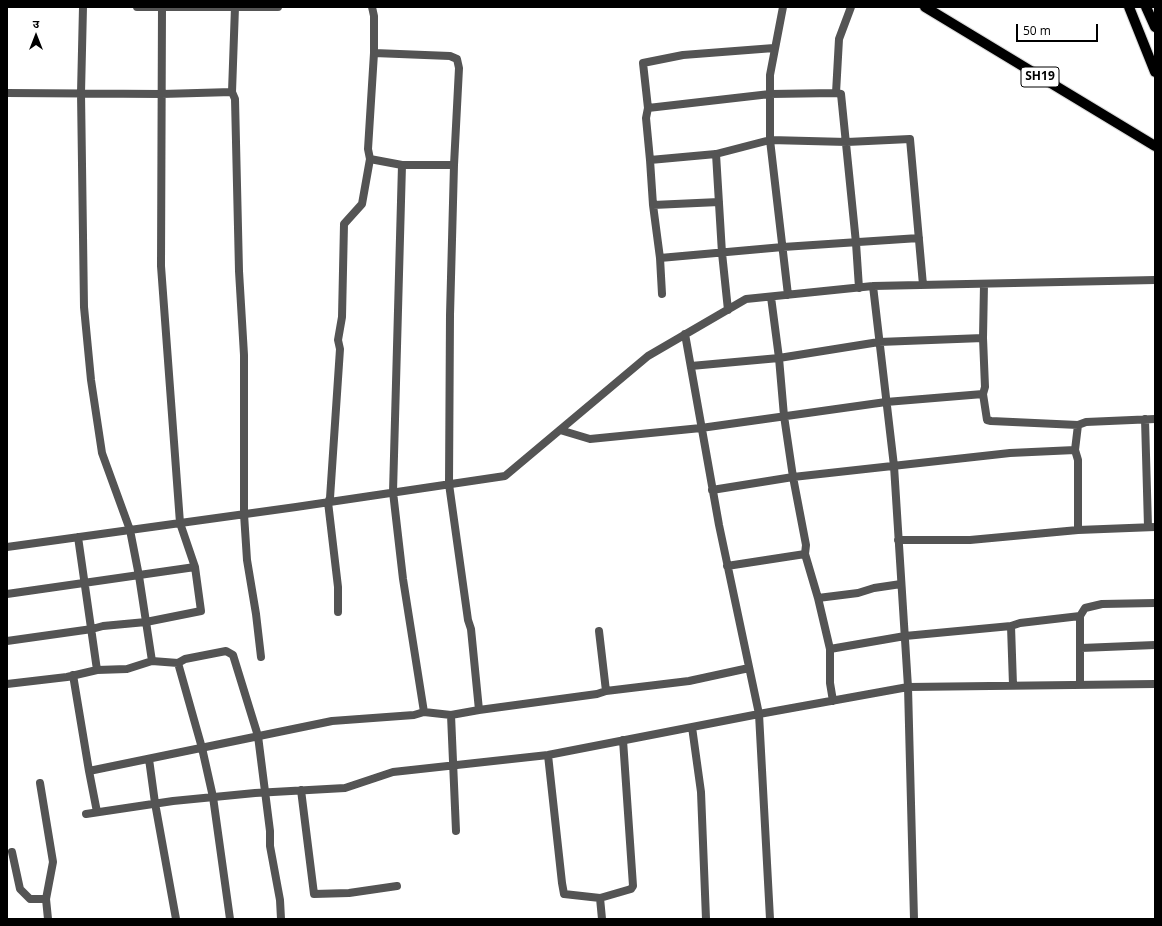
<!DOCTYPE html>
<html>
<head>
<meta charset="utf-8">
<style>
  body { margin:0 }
  #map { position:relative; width:1162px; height:926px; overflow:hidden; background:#fff; font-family:"Open Sans","Noto Sans Devanagari",sans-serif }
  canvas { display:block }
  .frame { position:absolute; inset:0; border:8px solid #000; pointer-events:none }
  .north { position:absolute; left:16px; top:16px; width:40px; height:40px; -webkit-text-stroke:3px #fff; paint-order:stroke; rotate:0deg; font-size:11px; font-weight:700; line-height:16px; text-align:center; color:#000 }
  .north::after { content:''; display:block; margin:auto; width:14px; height:18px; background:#000; clip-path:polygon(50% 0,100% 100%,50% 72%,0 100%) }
  .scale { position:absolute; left:1016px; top:24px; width:82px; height:18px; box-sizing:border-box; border:2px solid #000; border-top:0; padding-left:5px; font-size:12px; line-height:14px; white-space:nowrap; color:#000; -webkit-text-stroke:3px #fff; paint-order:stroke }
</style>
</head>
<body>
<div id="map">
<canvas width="1162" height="926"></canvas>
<div class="frame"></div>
<div class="north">उ</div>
<div class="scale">50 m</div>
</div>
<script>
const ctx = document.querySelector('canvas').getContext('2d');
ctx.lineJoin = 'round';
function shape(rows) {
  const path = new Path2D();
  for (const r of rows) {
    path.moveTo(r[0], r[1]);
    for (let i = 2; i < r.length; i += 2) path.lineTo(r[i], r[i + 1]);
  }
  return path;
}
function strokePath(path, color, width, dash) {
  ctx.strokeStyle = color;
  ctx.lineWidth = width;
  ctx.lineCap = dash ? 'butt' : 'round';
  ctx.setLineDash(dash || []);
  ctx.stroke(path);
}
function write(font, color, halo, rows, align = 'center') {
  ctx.font = font + ' "Open Sans",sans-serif';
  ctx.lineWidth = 3;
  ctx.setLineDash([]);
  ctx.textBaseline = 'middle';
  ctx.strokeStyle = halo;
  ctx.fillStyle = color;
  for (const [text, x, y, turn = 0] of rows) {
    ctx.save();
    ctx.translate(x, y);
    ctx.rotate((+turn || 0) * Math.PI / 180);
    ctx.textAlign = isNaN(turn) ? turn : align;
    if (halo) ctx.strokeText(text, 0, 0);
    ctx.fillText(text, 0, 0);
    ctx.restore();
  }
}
const primary = shape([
  [925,7,1155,146],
  [1129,7,1155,72],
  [1146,7,1155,27]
]);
strokePath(primary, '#dbdbdb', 12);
strokePath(shape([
  [83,7,81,93,84,307,91,380,102,453,130,530,139,576,152,661],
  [137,7,278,7],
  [235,7,232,92,235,99,239,271,244,355,244,514,247,560,256,614,261,657],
  [783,7,770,75,770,140,788,295],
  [374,53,450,56,457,59,459,68,454,165,450,315,449,484,468,620,471,629,479,710],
  [7,93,162,94,232,92],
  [836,93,839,39,851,7],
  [648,108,770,94,836,93,841,94,856,243,859,288],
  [716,154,722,253,728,310],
  [370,159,402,165,454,165],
  [650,160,646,118,648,108,643,63,683,55,774,48],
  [402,165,393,492,403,579,424,712],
  [653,205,719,202],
  [660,258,783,247,919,238],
  [984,284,983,338,985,387,983,394,987,420,991,421,1078,425,1086,422,1155,419],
  [873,286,894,466,908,687,914,919],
  [662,294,660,258,653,205,650,160,716,154,770,140,847,142,910,139,923,285],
  [771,297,779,358,784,416,793,477,806,545,805,554,818,598,830,649,830,683,833,701],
  [685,334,719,525,759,714,770,919],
  [691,366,779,358,879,342,983,338],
  [1145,419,1148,527],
  [1078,425,1075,450,1078,460,1078,530],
  [560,430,590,439,701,428,886,402,983,394],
  [712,490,793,477,1010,453,1075,450],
  [78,537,97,670],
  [898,540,970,540,1078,530,1155,527],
  [7,547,296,507,505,476,648,356,746,299,873,286,1155,280],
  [727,566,805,554],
  [7,594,195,567],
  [818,598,858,593,874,588,901,584],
  [338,612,338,587,328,502,330,498,340,349,338,340,342,317,344,224,362,204,370,159,368,149,374,53,374,16,372,7],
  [1011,626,1013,685],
  [599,631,606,691],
  [7,641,92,629,103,626,146,622,201,611,195,567,180,523,161,266,162,7],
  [1081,648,1155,645],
  [830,649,905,636,1011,626,1020,623,1080,616],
  [178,663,202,748,213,797,230,919],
  [73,675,89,771,97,812],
  [7,684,67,677,97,670,127,669,152,661,178,663,185,659,226,651,233,655,258,736,270,831,270,846,280,900,281,919],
  [1080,685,1080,616,1085,608,1102,604,1155,603],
  [451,715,456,831],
  [692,727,701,792,706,919],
  [548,755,562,883,564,894,600,898,631,889,633,886,623,740],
  [149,759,155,803,176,919],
  [89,771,332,721,414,715,424,712,451,715,479,710,597,694,606,691,689,681,749,668],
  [40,783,53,862,46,899,48,919],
  [301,790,314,894,349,893,397,886],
  [86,814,173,801,255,793,345,788,393,772,548,755,759,714,908,687,1155,684],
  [12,852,20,889,30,899,46,899],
  [600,898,602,919]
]), '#545454', 8);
strokePath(primary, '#000', 10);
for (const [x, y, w] of [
  [1040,77,38]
]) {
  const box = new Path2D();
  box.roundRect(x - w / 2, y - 10, w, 20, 3);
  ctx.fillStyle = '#fff';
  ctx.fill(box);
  strokePath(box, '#000', 1);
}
write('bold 12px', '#000', null, [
  ["SH19",1040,77]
]);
</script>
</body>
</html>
